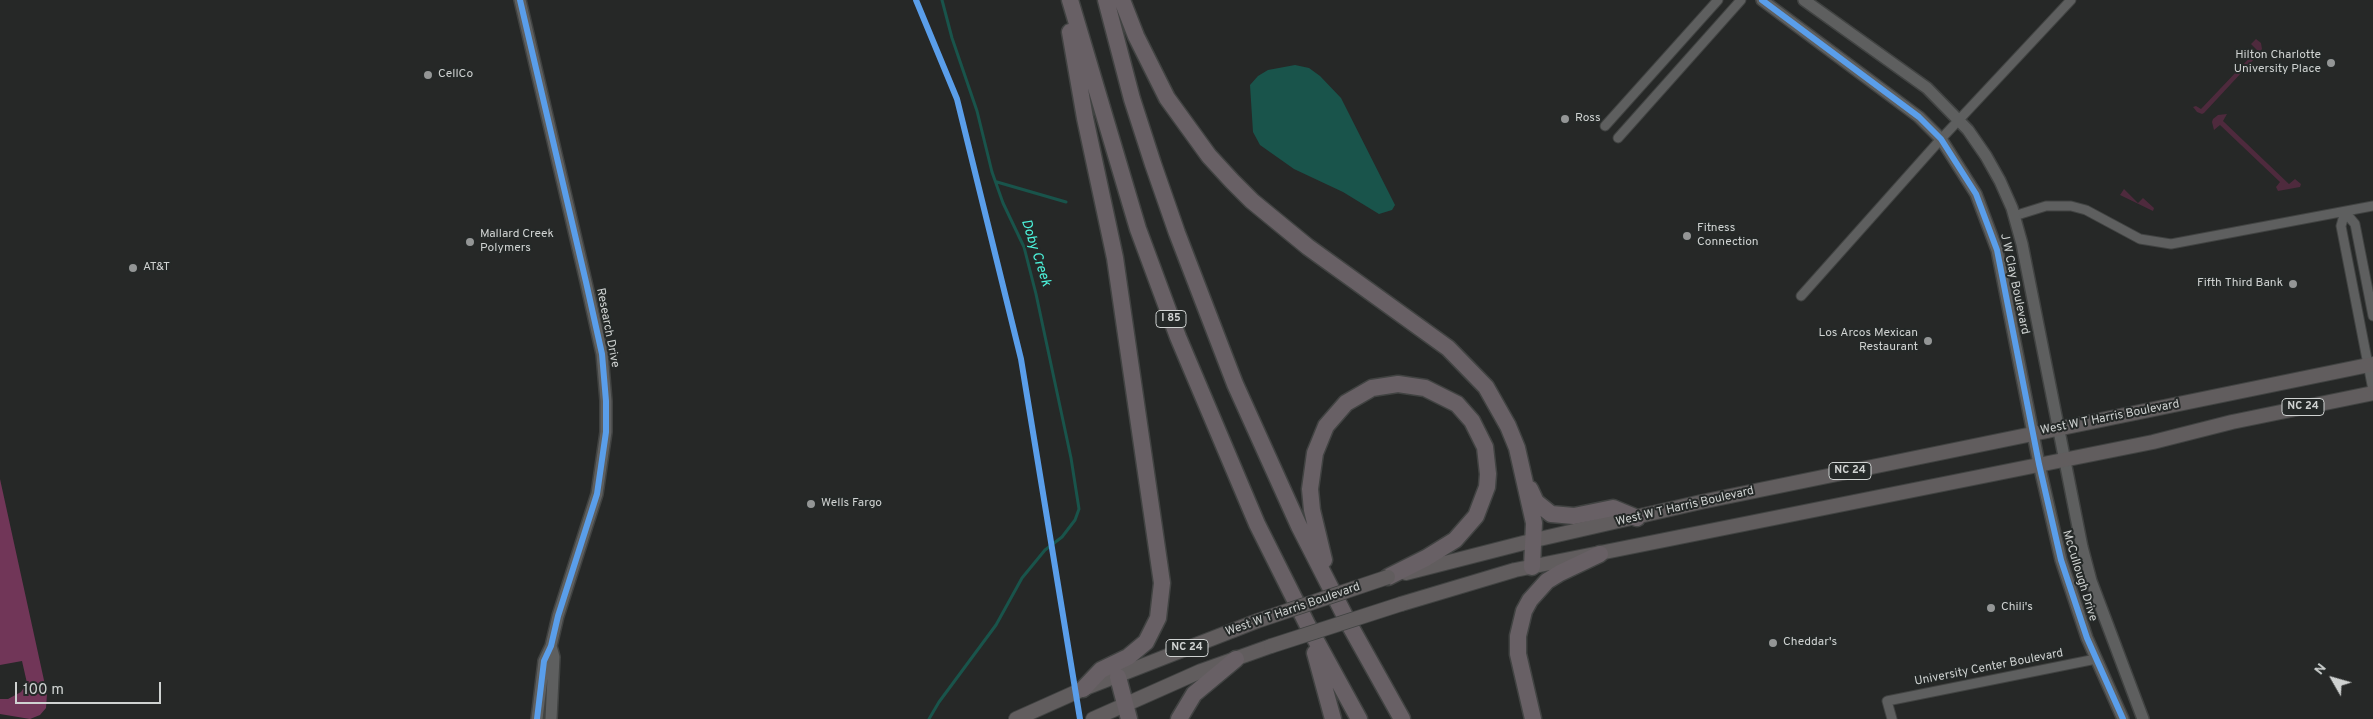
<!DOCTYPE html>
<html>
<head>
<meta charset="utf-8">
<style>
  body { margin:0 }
  #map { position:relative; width:2373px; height:719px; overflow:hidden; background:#262827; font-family:Overpass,sans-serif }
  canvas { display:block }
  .north { position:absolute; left:2308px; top:654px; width:50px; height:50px; -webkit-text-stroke:4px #252928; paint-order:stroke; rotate:308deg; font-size:14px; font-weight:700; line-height:20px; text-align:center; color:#cfd2d1 }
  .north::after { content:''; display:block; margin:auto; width:18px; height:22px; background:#cfd2d1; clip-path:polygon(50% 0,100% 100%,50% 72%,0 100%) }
  .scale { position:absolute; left:15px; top:682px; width:146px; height:22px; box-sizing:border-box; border:2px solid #cfd2d1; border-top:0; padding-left:6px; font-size:15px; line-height:18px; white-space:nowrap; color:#cfd2d1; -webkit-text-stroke:4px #252928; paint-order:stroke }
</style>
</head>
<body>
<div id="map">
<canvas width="2373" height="719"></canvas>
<div class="north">N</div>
<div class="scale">100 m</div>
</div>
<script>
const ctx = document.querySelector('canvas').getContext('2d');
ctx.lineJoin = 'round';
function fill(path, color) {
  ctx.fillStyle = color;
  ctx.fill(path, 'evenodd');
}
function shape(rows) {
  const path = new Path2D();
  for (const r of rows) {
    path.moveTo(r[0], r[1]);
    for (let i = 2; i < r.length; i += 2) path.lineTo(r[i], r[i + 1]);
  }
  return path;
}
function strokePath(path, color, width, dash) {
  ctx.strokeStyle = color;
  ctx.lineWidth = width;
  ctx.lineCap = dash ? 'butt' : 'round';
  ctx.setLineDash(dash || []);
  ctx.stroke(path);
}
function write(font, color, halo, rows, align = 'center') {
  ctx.font = font + ' Overpass,sans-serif';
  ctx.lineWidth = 4;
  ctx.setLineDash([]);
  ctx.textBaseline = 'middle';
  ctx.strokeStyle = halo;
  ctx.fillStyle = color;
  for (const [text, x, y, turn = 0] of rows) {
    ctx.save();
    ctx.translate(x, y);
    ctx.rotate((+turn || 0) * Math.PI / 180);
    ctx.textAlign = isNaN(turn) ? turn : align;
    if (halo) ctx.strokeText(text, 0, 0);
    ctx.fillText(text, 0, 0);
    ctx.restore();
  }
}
fill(shape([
  [2256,39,2261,43,2262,49,2256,57,2204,113,2202,114,2197,112,2193,107,2196,106,2201,109,2257,50,2251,44],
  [2227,114,2223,121,2289,184,2295,179,2301,184,2300,187,2278,191,2276,187,2280,182,2220,125,2214,130,2212,122,2213,119,2218,115],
  [2124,189,2138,203,2143,198,2154,208,2153,211,2120,195]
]), '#4e2a3d');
fill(shape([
  [0,479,47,694,46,708,40,715,30,719,0,714,0,699,8,699,21,692,27,683,22,661,0,665]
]), '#713658');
fill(shape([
  [1295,65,1309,68,1320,76,1341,98,1395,205,1392,210,1379,214,1343,192,1294,169,1260,145,1253,132,1250,85,1258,76,1268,70]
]), '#19544b');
strokePath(shape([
  [997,182,1066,202],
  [929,719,939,702,996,625,1022,578,1045,550,1062,537,1075,520,1079,509,1071,458,1036,294,1024,247,1003,203,992,172,977,111,952,38,942,0]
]), '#19544b', 3);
const minor = shape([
  [1605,126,1718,0],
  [1618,138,1741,0],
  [2345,212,2341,226,2373,390],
  [2345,212,2355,224,2373,316],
  [2014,216,2046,206,2071,206,2086,210,2140,239,2171,244,2373,206],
  [1801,296,1941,139,2071,0],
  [1892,719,1887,701,2096,659]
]);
const tertiary = shape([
  [520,0,586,282,602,354,606,401,606,432,597,494,558,616,551,646,544,661,537,719],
  [1762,0,1919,117,1941,139,1976,194,1997,250,2039,464,2061,560,2087,638,2123,719],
  [1804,0,1927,88,1968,130,1986,156,2000,181,2012,208,2022,244,2082,547,2091,581,2143,719],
  [551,719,554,657,551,646]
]);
const primary = shape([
  [1406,573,1535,540,1701,502,2373,364],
  [1401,604,1515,570,2153,442,2232,422,2373,393],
  [1016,719,1083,689,1257,621],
  [1093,719,1201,671,1271,646]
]);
const motorway = shape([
  [1070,0,1138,229,1178,337,1257,524,1307,624,1359,719],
  [1106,0,1132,99,1153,164,1177,233,1235,384,1299,526,1349,624,1402,719],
  [1122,0,1136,36,1167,98,1209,156,1232,181,1252,201,1308,247,1448,348,1486,387,1508,426,1517,448,1534,523,1532,567],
  [1070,32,1085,118,1115,258,1162,583,1158,618,1146,642,1128,657,1101,670,1083,689],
  [1530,489,1536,502,1551,514,1574,516,1613,508,1637,518],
  [1324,560,1312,510,1310,489,1315,453,1326,426,1346,403,1372,388,1398,384,1425,388,1457,404,1472,421,1485,447,1488,474,1487,487,1476,516,1455,540,1426,558,1388,577],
  [1315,653,1333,719],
  [1118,677,1129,719],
  [1179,719,1194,694,1236,659],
  [1533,719,1518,654,1518,636,1524,611,1530,600,1547,581,1560,573,1600,554]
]);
strokePath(minor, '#414342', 11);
strokePath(tertiary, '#414342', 14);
strokePath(primary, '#414342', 16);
strokePath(motorway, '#414342', 19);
strokePath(minor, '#5e5f5f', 9);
strokePath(tertiary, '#5e5f5f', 11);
strokePath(primary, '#615d5e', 14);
strokePath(motorway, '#686065', 16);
const primaryBridge = shape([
  [1257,621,1388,577],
  [1271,646,1401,604]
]);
strokePath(primaryBridge, '#414342', 16, []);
strokePath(primaryBridge, '#615d5e', 14);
strokePath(shape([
  [520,0,586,282,602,354,606,401,606,432,597,494,558,616,551,646,544,661,537,719],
  [916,0,957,99,1021,359,1080,719],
  [1762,0,1919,117,1941,139,1976,194,1997,250,2039,464,2061,560,2087,638,2123,719]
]), '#5a9eea', 6);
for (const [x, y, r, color] of [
  [2331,63,5,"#949696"],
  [428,75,5,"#949696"],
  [1565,119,5,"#949696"],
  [1687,236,5,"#949696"],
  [470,242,5,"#949696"],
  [133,268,5,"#949696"],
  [2293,284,5,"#949696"],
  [1928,341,5,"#949696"],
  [811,504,5,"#949696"],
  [1991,608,5,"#949696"],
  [1773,643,5,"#949696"]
]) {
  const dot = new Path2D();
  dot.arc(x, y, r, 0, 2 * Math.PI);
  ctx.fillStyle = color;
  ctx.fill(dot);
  strokePath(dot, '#252928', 2);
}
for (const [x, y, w] of [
  [1171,319,30],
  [2303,407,42],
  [1850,471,42],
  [1187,648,42]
]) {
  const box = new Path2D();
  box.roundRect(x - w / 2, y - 8.5, w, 17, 4);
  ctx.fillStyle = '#252928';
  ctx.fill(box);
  strokePath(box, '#cfd2d1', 1);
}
write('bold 11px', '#cfd2d1', null, [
  ["I 85",1171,319],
  ["NC 24",2303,407],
  ["NC 24",1850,471],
  ["NC 24",1187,648]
]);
write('12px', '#cfd2d1', '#252928', [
  ["Hilton Charlotte",2321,56,"right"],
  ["University Place",2321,70,"right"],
  ["CellCo",438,75],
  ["Ross",1575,119],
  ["Fitness",1697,229],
  ["Connection",1697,243],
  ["Mallard Creek",480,235],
  ["Polymers",480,249],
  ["AT&T",143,268],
  ["Fifth Third Bank",2283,284,"right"],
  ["Los Arcos Mexican",1918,334,"right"],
  ["Restaurant",1918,348,"right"],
  ["Wells Fargo",821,504],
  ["Chili's",2001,608],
  ["Cheddar's",1783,643]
], 'left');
write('12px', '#cfd2d1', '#252928', [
  ["J W Clay Boulevard",2014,284,78],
  ["Research Drive",607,328,79],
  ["West W T Harris Boulevard",2110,418,-11],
  ["West W T Harris Boulevard",1685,507,-13],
  ["McCullough Drive",2079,576,73],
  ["West W T Harris Boulevard",1293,610,-19],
  ["University Center Boulevard",1989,668,-11]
]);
write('italic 14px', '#4cf3db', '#252928', [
  ["Doby Creek",1035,253,72]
]);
</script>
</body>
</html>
